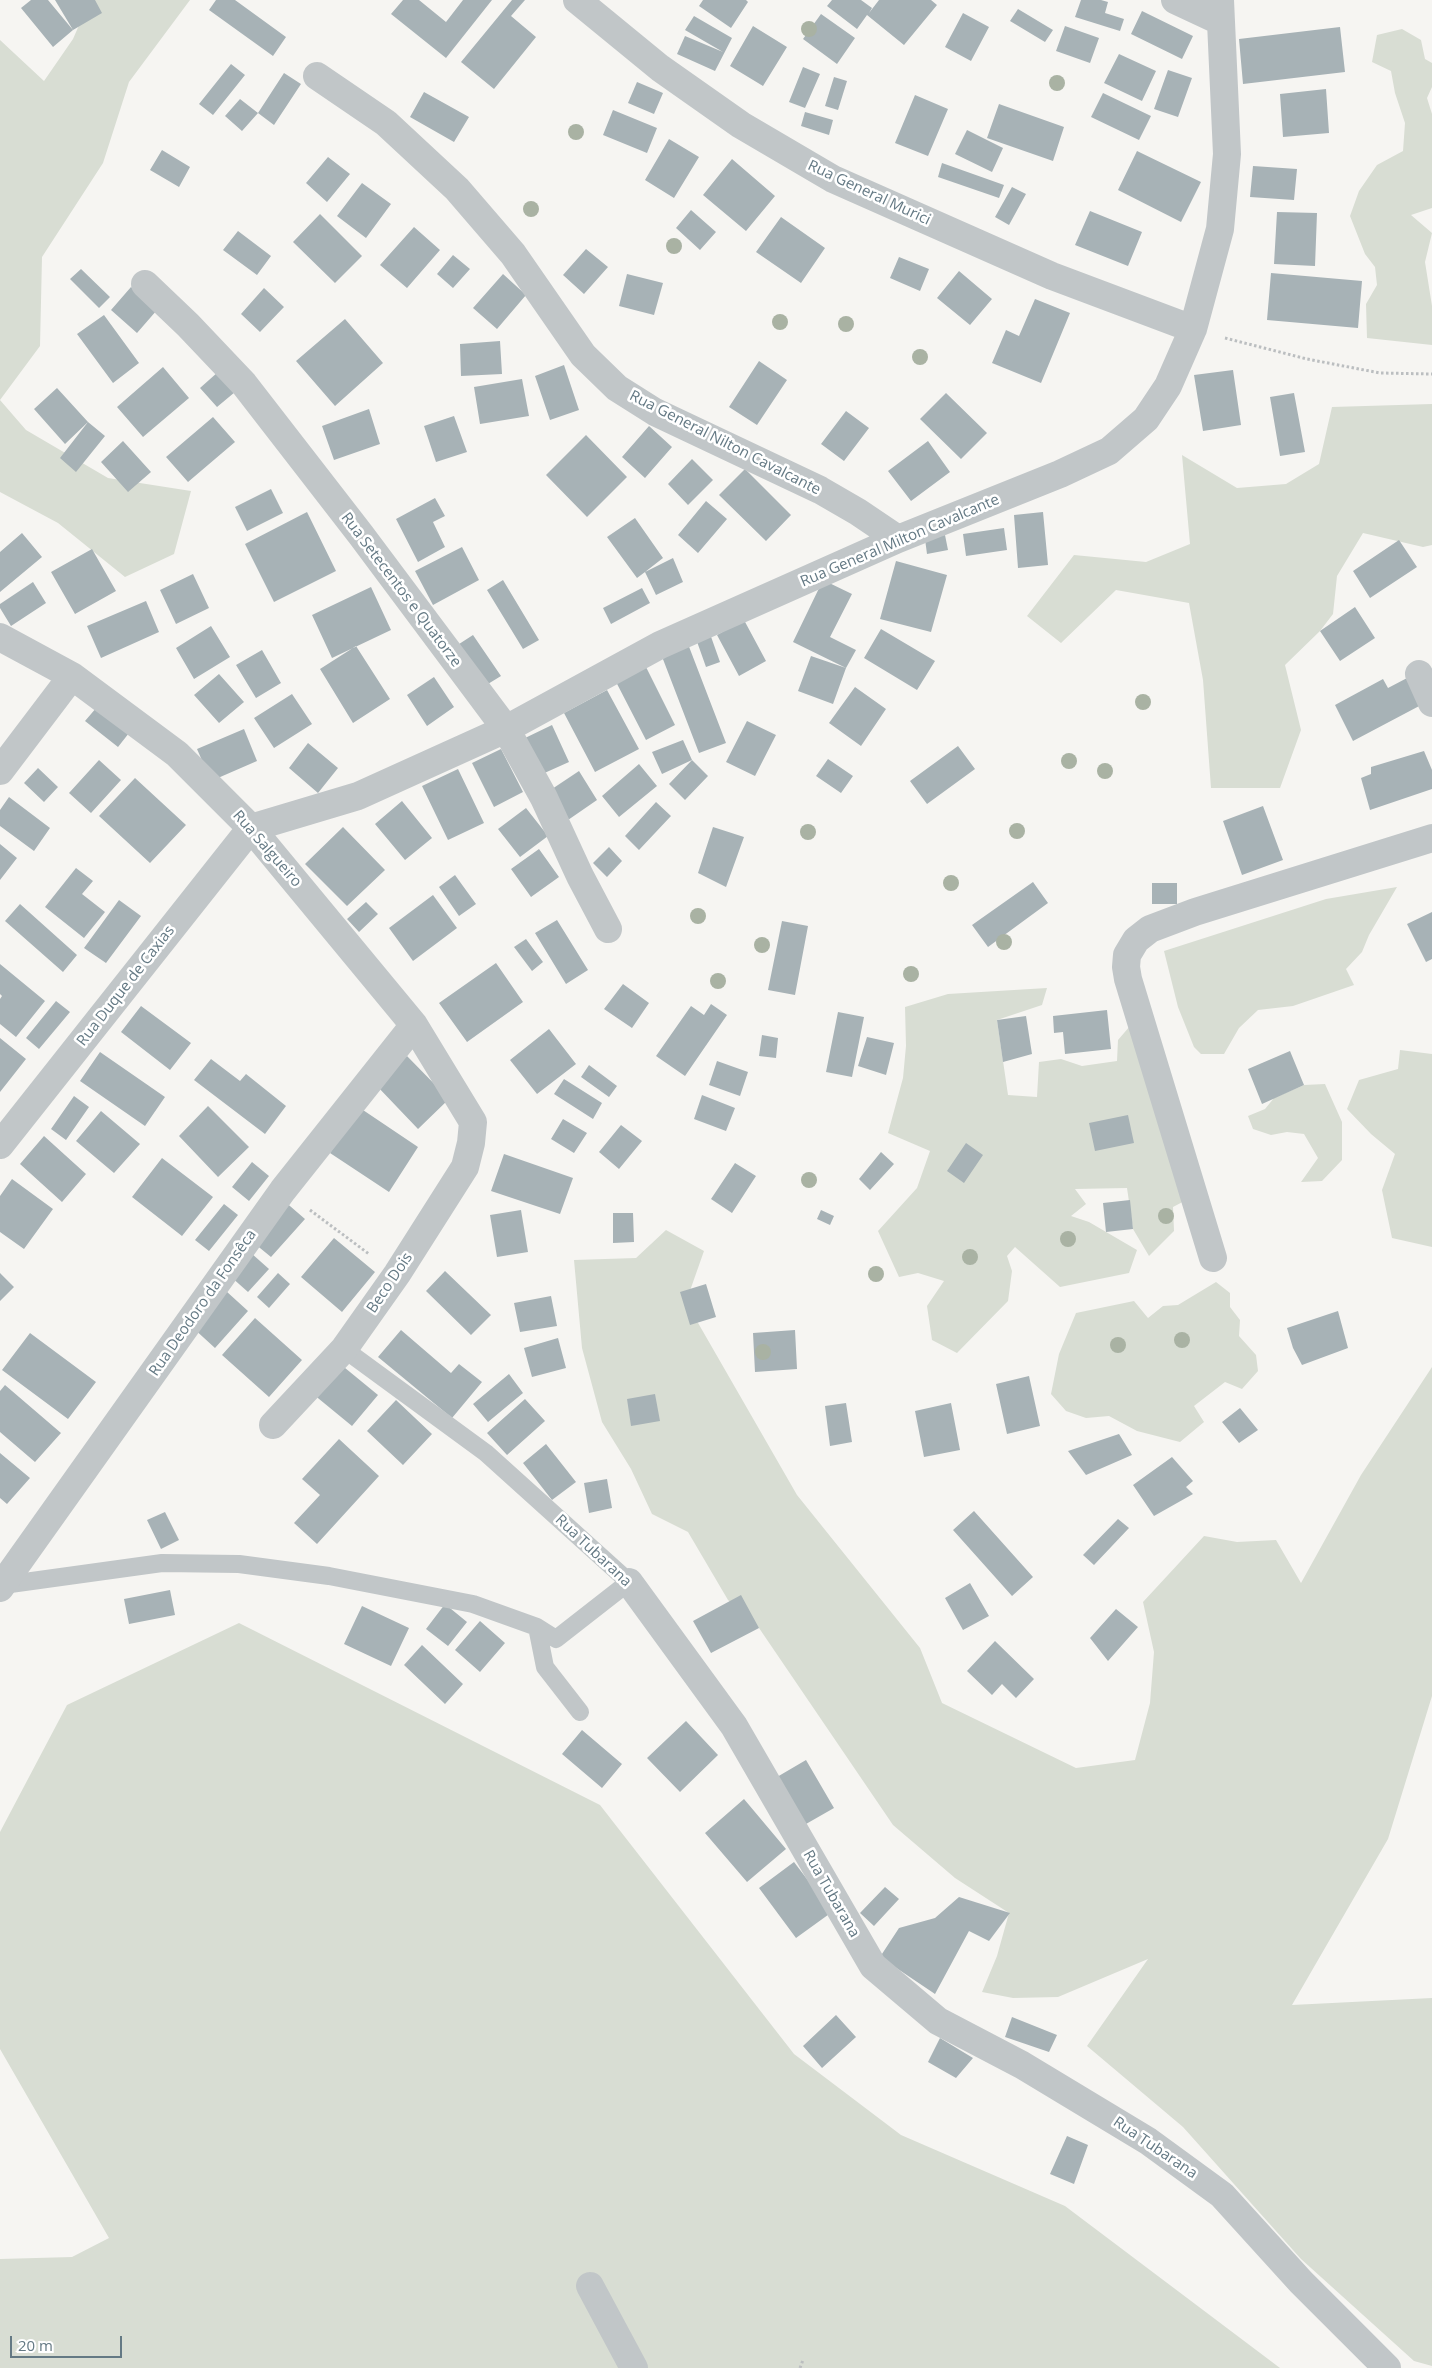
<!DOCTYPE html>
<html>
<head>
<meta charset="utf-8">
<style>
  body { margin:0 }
  #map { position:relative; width:1432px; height:2368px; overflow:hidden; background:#f6f5f2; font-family:"Open Sans",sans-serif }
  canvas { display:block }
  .scale { position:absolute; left:10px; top:2336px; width:112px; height:22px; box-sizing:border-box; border:2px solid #647984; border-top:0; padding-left:6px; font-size:15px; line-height:18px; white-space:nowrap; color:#647984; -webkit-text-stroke:4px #fff; paint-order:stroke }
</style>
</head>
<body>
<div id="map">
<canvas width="1432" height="2368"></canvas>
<div class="scale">20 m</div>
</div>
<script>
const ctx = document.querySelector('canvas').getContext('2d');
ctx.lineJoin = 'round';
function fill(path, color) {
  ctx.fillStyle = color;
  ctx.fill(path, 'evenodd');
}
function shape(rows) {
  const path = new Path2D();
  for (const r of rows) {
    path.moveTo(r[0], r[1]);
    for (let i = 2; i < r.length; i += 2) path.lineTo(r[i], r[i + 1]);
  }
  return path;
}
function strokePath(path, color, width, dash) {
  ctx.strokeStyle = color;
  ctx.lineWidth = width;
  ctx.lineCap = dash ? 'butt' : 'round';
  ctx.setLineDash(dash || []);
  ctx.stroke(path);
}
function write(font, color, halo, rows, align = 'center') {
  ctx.font = font + ' "Open Sans",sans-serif';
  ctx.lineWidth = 5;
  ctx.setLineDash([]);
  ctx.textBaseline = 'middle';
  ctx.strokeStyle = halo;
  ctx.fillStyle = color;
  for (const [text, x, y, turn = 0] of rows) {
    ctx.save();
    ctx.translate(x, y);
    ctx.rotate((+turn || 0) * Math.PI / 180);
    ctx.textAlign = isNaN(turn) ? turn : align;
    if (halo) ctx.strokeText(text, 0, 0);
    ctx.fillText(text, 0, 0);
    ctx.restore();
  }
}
fill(shape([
  [90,0,190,0,129,82,103,163,42,257,40,346,0,400,0,40,44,81,73,39],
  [1402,29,1421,40,1425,59,1432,63,1432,87,1427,98,1432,114,1432,208,1411,215,1432,233,1425,262,1432,306,1432,345,1367,338,1366,304,1377,285,1375,267,1365,254,1350,216,1359,191,1377,165,1403,151,1405,123,1395,93,1391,71,1372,62,1377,35],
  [0,400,26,430,108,478,191,491,174,554,125,577,58,523,0,492],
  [1432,404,1432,545,1423,547,1363,533,1337,576,1333,614,1320,631,1285,665,1301,730,1280,788,1211,788,1203,680,1189,603,1116,590,1061,643,1027,616,1074,555,1146,562,1190,544,1182,455,1237,488,1286,484,1319,464,1332,407],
  [1397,887,1369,935,1362,952,1346,969,1354,985,1293,1006,1258,1010,1239,1028,1224,1054,1201,1054,1194,1047,1178,1007,1164,951,1326,899],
  [1047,988,1042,1005,997,1020,1008,1095,1037,1097,1039,1062,1061,1059,1082,1066,1117,1061,1118,1040,1136,1019,1192,1197,1173,1207,1174,1231,1149,1256,1133,1229,1127,1188,1075,1189,1086,1204,1071,1216,1089,1222,1137,1250,1129,1273,1060,1287,1015,1247,1007,1256,1012,1271,1008,1301,957,1353,932,1340,927,1306,944,1281,918,1273,899,1277,878,1231,917,1188,930,1151,888,1133,903,1078,906,1046,905,1007,948,994],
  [1400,1050,1432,1054,1432,1247,1392,1238,1382,1190,1395,1154,1371,1134,1347,1109,1359,1080,1398,1069],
  [1325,1084,1342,1122,1342,1160,1322,1181,1301,1182,1318,1158,1304,1134,1287,1132,1271,1135,1253,1129,1248,1116,1265,1109,1274,1098,1304,1085],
  [666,1230,704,1251,686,1302,797,1495,920,1648,942,1703,1076,1768,1135,1760,1150,1703,1154,1652,1143,1602,1204,1536,1237,1542,1276,1540,1301,1583,1361,1475,1432,1367,1432,1696,1388,1839,1292,2005,1432,1998,1432,2366,1414,2361,1301,2259,1183,2127,1087,2046,1148,1959,1058,1997,1013,1998,982,1992,997,1956,1009,1913,955,1878,893,1825,759,1628,728,1600,688,1532,652,1514,631,1469,602,1422,582,1348,574,1260,636,1258],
  [1216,1282,1230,1293,1230,1307,1240,1320,1239,1336,1256,1355,1258,1371,1242,1389,1225,1382,1194,1406,1204,1422,1180,1442,1137,1431,1109,1416,1086,1418,1066,1411,1051,1394,1059,1354,1076,1313,1134,1301,1148,1318,1163,1306,1178,1305],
  [239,1623,600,1805,794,2054,901,2135,1065,2206,1280,2368,0,2368,0,2259,72,2257,109,2238,0,2049,0,1832,67,1705]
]), '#d8ddd3');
fill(shape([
  [31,0,48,0,73,30,53,47,21,8],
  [55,0,95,0,102,13,73,30],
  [216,0,235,0,286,37,273,56,209,10],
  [403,0,419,0,446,22,463,0,492,0,446,58,391,14],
  [512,0,525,0,511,16,536,37,494,89,461,62],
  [703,0,746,0,748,2,731,28,699,6],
  [832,0,861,0,872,8,869,13,879,0,931,0,937,5,904,45,867,15,857,29,827,6],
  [1081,0,1101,0,1108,2,1105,13,1124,19,1120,31,1075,17],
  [1018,9,1053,30,1045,42,1010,21],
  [1142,11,1193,36,1182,59,1131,34],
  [963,13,989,27,971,61,945,47],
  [821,14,855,38,837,64,803,39],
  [694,16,732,38,715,71,677,54,685,36,723,52,685,30],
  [753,26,787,47,763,86,730,66],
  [1065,26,1099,38,1090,63,1056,51],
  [1340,27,1345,72,1243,84,1239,39],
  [1119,54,1156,71,1142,101,1104,83],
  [231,64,245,75,213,115,199,104],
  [803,67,820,74,805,108,789,102],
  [1168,70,1192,78,1178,117,1154,109],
  [284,73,301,84,274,125,258,113],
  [834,77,847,81,838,110,825,106],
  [637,82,663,93,654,114,628,103],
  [1326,89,1329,133,1283,137,1280,94],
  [424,92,469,117,454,142,410,117],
  [1103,93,1151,116,1139,140,1091,117],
  [915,95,948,109,928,156,895,143],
  [240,99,258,113,242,131,225,116],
  [999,104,1064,127,1053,161,987,138],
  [613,110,657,128,647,153,603,135],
  [805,112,833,120,829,135,801,126],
  [967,130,1003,148,992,172,955,154],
  [669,139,699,157,674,198,645,180],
  [162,150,190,167,179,187,150,170],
  [1137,151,1201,182,1181,222,1118,190],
  [328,157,350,174,327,202,306,183],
  [732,159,775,196,746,231,703,195],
  [942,163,1004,185,999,198,938,177],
  [1253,166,1297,169,1294,200,1250,197],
  [362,183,391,204,366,238,337,216],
  [1012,187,1026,194,1009,225,995,217],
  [691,210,716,232,700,250,676,228],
  [1090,211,1142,232,1128,266,1075,245],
  [1277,212,1317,213,1315,266,1274,264],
  [320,214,362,256,335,283,293,242],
  [781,217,825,248,801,283,756,252],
  [414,227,440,250,407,288,380,265],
  [238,231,271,256,257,275,223,250],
  [586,249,608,267,584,294,563,275],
  [453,255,470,269,453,288,437,274],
  [899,257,929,269,920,291,890,278],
  [81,269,110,297,99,308,70,279],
  [959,271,992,299,970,325,937,298],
  [1271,273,1362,281,1358,328,1267,320],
  [503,274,526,295,497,329,473,308],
  [627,274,663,283,654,315,619,306],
  [131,287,157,310,137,333,111,310],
  [264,288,284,307,260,332,241,314],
  [1035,299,1070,313,1041,383,992,363,1006,330,1019,336],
  [104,315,139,363,113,383,77,334],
  [345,319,383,363,335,406,296,361],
  [500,341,502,374,461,376,460,344],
  [759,361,787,380,757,425,729,407],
  [564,365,579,410,550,420,535,376],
  [163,367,189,398,143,437,117,407],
  [1233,370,1241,425,1203,431,1194,375],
  [218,372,235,392,217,407,200,388],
  [522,379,529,416,480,424,474,387],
  [57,388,88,422,105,436,76,472,60,458,88,422,65,444,34,409],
  [946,393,987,433,961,459,920,419],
  [1294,393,1305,452,1280,456,1270,397],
  [369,409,380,444,334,460,322,426],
  [846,411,869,428,844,461,821,444],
  [454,416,467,452,436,462,424,426],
  [213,417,235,442,188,482,166,457],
  [649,426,672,447,645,478,622,457],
  [586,435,627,477,587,517,546,475],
  [123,441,151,472,128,492,101,462],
  [928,441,950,472,911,501,888,471],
  [692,459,713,480,688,505,668,484],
  [745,469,791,515,766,541,719,495],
  [271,489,283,513,247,531,235,507],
  [435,498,445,516,433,522,445,547,418,562,396,519],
  [706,501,727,519,698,553,678,535],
  [307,512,336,571,274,602,245,544],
  [1043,512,1048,565,1018,568,1014,515],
  [635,518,663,558,645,572,673,558,683,582,656,595,645,572,637,578,607,537],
  [1004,528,1007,550,966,556,963,534],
  [22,533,42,557,0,592,0,552],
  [945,535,948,550,927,554,925,539],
  [1399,540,1417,567,1370,598,1353,571],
  [462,547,479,580,433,605,415,571],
  [92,549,116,591,75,614,51,572],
  [896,561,947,575,931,632,880,619],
  [193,574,209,608,176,624,160,590],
  [503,580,539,640,523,649,487,590],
  [823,580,852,594,830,637,856,650,846,668,793,642],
  [33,582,46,603,11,626,0,608,0,604],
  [371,587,391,630,332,658,312,615],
  [642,588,650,603,611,624,603,608],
  [146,601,159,632,101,658,87,626],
  [1355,607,1375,638,1340,661,1320,631],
  [744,620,766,661,739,676,717,635],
  [211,626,230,657,194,679,176,648],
  [881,629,935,661,917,690,864,658],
  [709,631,720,662,706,667,695,636],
  [473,635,501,676,483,687,456,646],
  [688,644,726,743,699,753,661,654],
  [356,646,390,699,353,723,320,669],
  [262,650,281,683,256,698,236,665],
  [811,656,846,668,833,704,798,691],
  [644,663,675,725,646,740,614,678],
  [219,674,244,702,219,723,194,695],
  [434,677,454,707,427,726,407,695],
  [1409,677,1423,704,1353,741,1335,705,1383,679,1388,688],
  [855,687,886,709,861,746,829,723],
  [607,690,639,749,595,772,564,713],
  [292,694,312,724,274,748,254,718],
  [97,707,129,733,118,747,85,721],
  [747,721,776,735,755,776,726,762],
  [552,725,569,762,540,775,523,739],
  [244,729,257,761,211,781,197,749],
  [683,740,692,760,662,774,652,752],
  [308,743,338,768,318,793,289,768],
  [958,746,975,769,927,804,910,781],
  [501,749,523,792,494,807,472,763],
  [1424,751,1432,770,1432,789,1370,810,1361,778,1371,774,1371,767],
  [828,759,853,776,841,793,816,776],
  [99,760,121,780,91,813,69,793],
  [692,760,708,776,685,800,669,784],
  [639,764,657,786,619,817,602,796],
  [38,768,58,787,44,802,24,783],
  [458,769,484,823,448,840,422,786],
  [579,771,597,800,568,820,549,791],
  [135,778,186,825,150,863,99,816],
  [9,797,50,828,34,851,0,826,0,810],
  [402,801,432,838,405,860,375,824],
  [656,802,671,816,639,850,625,836],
  [1263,806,1283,860,1242,875,1223,821],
  [526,808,548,836,520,857,498,829],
  [343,827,385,870,347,906,305,864],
  [713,827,744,837,726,887,698,873],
  [0,844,17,858,0,880],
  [609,847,622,861,607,877,593,863],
  [539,849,559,877,531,897,511,869],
  [76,868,93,881,82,894,105,912,84,938,45,907],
  [455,875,476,904,459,916,439,887],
  [1033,882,1048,903,988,947,972,925],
  [1152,883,1177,883,1177,904,1152,904],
  [433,895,457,928,413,961,389,928],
  [119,900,141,916,106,963,84,948],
  [366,902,378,914,359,932,347,919],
  [20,904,77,955,63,972,5,921],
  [1432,912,1432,959,1426,962,1407,924],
  [557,920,588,970,566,984,535,933],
  [782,921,808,926,795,995,768,990],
  [526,939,543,962,532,971,514,947],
  [496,963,523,1002,467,1042,439,1003],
  [0,964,45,1001,16,1037,0,1024,0,999,2,996,0,994],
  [623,984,649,1003,632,1028,604,1009],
  [56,1001,70,1012,39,1049,26,1038],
  [711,1004,727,1015,685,1076,656,1056,691,1006,704,1015],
  [141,1006,191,1043,170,1070,121,1032],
  [1107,1010,1111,1049,1065,1054,1063,1032,1054,1033,1053,1016],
  [838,1012,864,1017,852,1077,826,1072],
  [1026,1016,1032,1054,1003,1062,997,1020],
  [549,1029,576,1064,537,1094,510,1060],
  [762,1035,778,1038,776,1058,759,1056],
  [867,1037,894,1043,886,1075,858,1066],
  [0,1038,26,1059,0,1092],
  [1290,1051,1304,1085,1262,1104,1248,1069],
  [100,1052,165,1097,145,1126,80,1081],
  [407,1056,449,1099,418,1129,376,1085],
  [211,1059,240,1081,246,1074,286,1106,265,1134,194,1080],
  [717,1061,748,1072,740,1096,709,1085],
  [589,1065,617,1086,609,1097,581,1077],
  [564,1079,602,1103,593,1119,554,1094],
  [702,1095,735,1108,726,1131,694,1119],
  [74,1096,89,1107,66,1140,51,1129],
  [208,1106,249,1147,218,1177,179,1136],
  [360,1108,418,1147,389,1192,330,1153],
  [101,1111,140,1144,114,1173,76,1141],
  [1128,1115,1134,1143,1095,1151,1089,1123],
  [563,1119,587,1133,574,1153,551,1139],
  [621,1125,642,1141,619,1169,599,1152],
  [44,1136,86,1174,62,1202,20,1164],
  [966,1143,983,1155,964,1183,947,1171],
  [881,1152,894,1164,870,1190,859,1179],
  [504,1154,573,1178,560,1214,491,1191],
  [162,1158,213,1197,182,1236,132,1197],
  [252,1162,269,1176,249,1201,232,1187],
  [735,1163,756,1176,732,1213,711,1199],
  [12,1179,53,1209,24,1249,0,1232,0,1196],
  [283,1200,305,1219,271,1257,249,1239],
  [1130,1200,1133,1229,1106,1232,1103,1203],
  [224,1204,238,1215,209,1251,195,1240],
  [521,1210,528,1252,497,1257,490,1215],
  [821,1210,834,1216,830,1225,817,1219],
  [613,1213,633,1213,634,1242,613,1243],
  [334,1238,375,1272,342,1312,301,1277],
  [251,1253,269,1269,248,1292,230,1276],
  [445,1271,491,1315,471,1335,426,1291],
  [0,1273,14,1287,0,1301],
  [278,1273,290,1284,269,1308,257,1297],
  [706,1284,716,1317,690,1325,680,1292],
  [226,1291,248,1311,215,1348,192,1327],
  [551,1296,557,1326,520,1332,514,1303],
  [1338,1311,1348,1348,1302,1365,1293,1348,1287,1328],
  [255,1318,302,1360,269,1397,222,1355],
  [401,1330,451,1373,459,1364,482,1382,452,1418,378,1357],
  [795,1330,797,1369,755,1372,753,1333],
  [30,1333,96,1382,68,1419,2,1370],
  [558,1338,566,1368,532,1377,524,1348],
  [339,1363,378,1395,352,1426,313,1394],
  [509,1374,523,1393,488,1422,473,1404],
  [1029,1376,1040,1426,1007,1434,996,1384],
  [5,1385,61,1433,35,1462,0,1432,0,1391],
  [655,1394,660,1421,631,1426,627,1399],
  [525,1399,545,1421,507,1455,487,1433],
  [396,1400,432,1434,403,1465,367,1431],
  [846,1403,852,1442,830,1446,825,1406],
  [951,1403,960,1450,924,1457,915,1411],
  [1240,1408,1258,1430,1239,1443,1222,1422],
  [1119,1434,1132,1455,1086,1475,1068,1451],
  [339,1439,379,1476,317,1544,294,1523,320,1495,302,1479],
  [546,1444,576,1482,552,1500,523,1463],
  [0,1453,30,1478,7,1504,0,1498],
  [1172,1457,1193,1481,1186,1487,1193,1494,1154,1516,1133,1485],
  [607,1479,612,1508,589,1513,584,1483],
  [974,1511,1033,1577,1012,1596,953,1530],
  [165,1512,179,1540,161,1549,147,1520],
  [1118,1519,1129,1528,1094,1565,1083,1555],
  [970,1583,989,1616,963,1630,945,1598],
  [170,1590,175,1615,129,1624,124,1599],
  [741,1595,759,1628,711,1653,693,1621],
  [445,1604,467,1622,448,1646,426,1629],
  [362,1606,409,1628,391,1666,344,1644],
  [1116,1609,1138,1627,1108,1661,1090,1638],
  [480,1621,505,1643,480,1672,455,1650],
  [995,1641,1034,1679,1016,1698,1002,1684,992,1695,967,1671],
  [422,1645,463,1684,445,1704,404,1665],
  [686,1721,718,1755,680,1792,647,1758],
  [582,1730,622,1764,602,1788,562,1754],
  [806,1760,834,1808,806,1824,777,1777],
  [744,1799,786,1849,747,1882,705,1833],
  [794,1862,832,1912,796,1938,759,1888],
  [885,1887,899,1899,874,1926,860,1913],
  [959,1897,1010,1913,989,1941,969,1931,935,1994,880,1957,899,1928,935,1918],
  [836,2015,856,2037,822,2068,803,2046],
  [1012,2017,1057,2035,1049,2052,1005,2037],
  [940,2038,973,2058,956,2078,928,2062],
  [1067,2136,1088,2145,1074,2184,1050,2174]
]), '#a7b2b6');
strokePath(shape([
  [1225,338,1307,359,1380,373,1432,374],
  [310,1210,369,1254],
  [800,2368,803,2360]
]), '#bbbec0', 3, [2.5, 2.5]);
strokePath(shape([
  [3,1585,162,1563,239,1564,329,1576,473,1604,537,1627,556,1639,629,1582,486,1453,344,1349],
  [537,1627,545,1667,580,1712]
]), '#c1c6c8', 18);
strokePath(shape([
  [577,0,660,68,741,125,833,179,1052,276,1193,329],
  [1175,0,1220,21],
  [317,76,386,123,457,189,513,254,583,355,617,388,655,412,820,490,858,512,898,539],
  [145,284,188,325,244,384,361,535,506,729,544,798,580,876,608,929],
  [0,637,72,676,177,754,251,828,414,1025,473,1122,471,1143,465,1167,397,1274,344,1349,273,1425],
  [1419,674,1432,703],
  [0,771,72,676],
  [0,1145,251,828,358,796,506,729,660,645,898,539,1060,474,1109,451,1146,419,1168,386,1193,329,1220,229,1227,154,1220,0],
  [1213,1258,1128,979,1126,967,1127,955,1136,940,1150,929,1195,912,1432,838],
  [629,1582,734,1726,873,1966,938,2021,1022,2065,1148,2141,1222,2195,1301,2282,1387,2368],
  [0,1588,283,1190,414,1025],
  [590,2286,634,2368]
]), '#c1c6c8', 28);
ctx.fillStyle = '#a9b2a3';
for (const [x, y] of [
  [809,29],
  [1057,83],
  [576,132],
  [531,209],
  [674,246],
  [780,322],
  [846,324],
  [920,357],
  [1143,702],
  [1069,761],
  [1105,771],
  [1017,831],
  [808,832],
  [951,883],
  [698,916],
  [1004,942],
  [762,945],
  [911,974],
  [718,981],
  [809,1180],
  [1166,1216],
  [1068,1239],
  [970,1257],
  [876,1274],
  [1182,1340],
  [1118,1345],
  [763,1352]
]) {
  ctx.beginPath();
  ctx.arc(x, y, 8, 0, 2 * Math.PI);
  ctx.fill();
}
write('15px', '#647984', '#fff', [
  ["Rua General Murici",869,193,25],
  ["Rua General Nilton Cavalcante",725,443,27],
  ["Rua General Milton Cavalcante",900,541,-23],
  ["Rua Setecentos e Quatorze",401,590,53],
  ["Rua Salgueiro",267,849,49],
  ["Rua Duque de Caxias",126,986,-52],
  ["Beco Dois",390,1283,-56],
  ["Rua Deodoro da Fonsêca",203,1303,-55],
  ["Rua Tubarana",593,1551,43],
  ["Rua Tubarana",831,1894,60],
  ["Rua Tubarana",1155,2148,34]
]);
</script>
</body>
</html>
